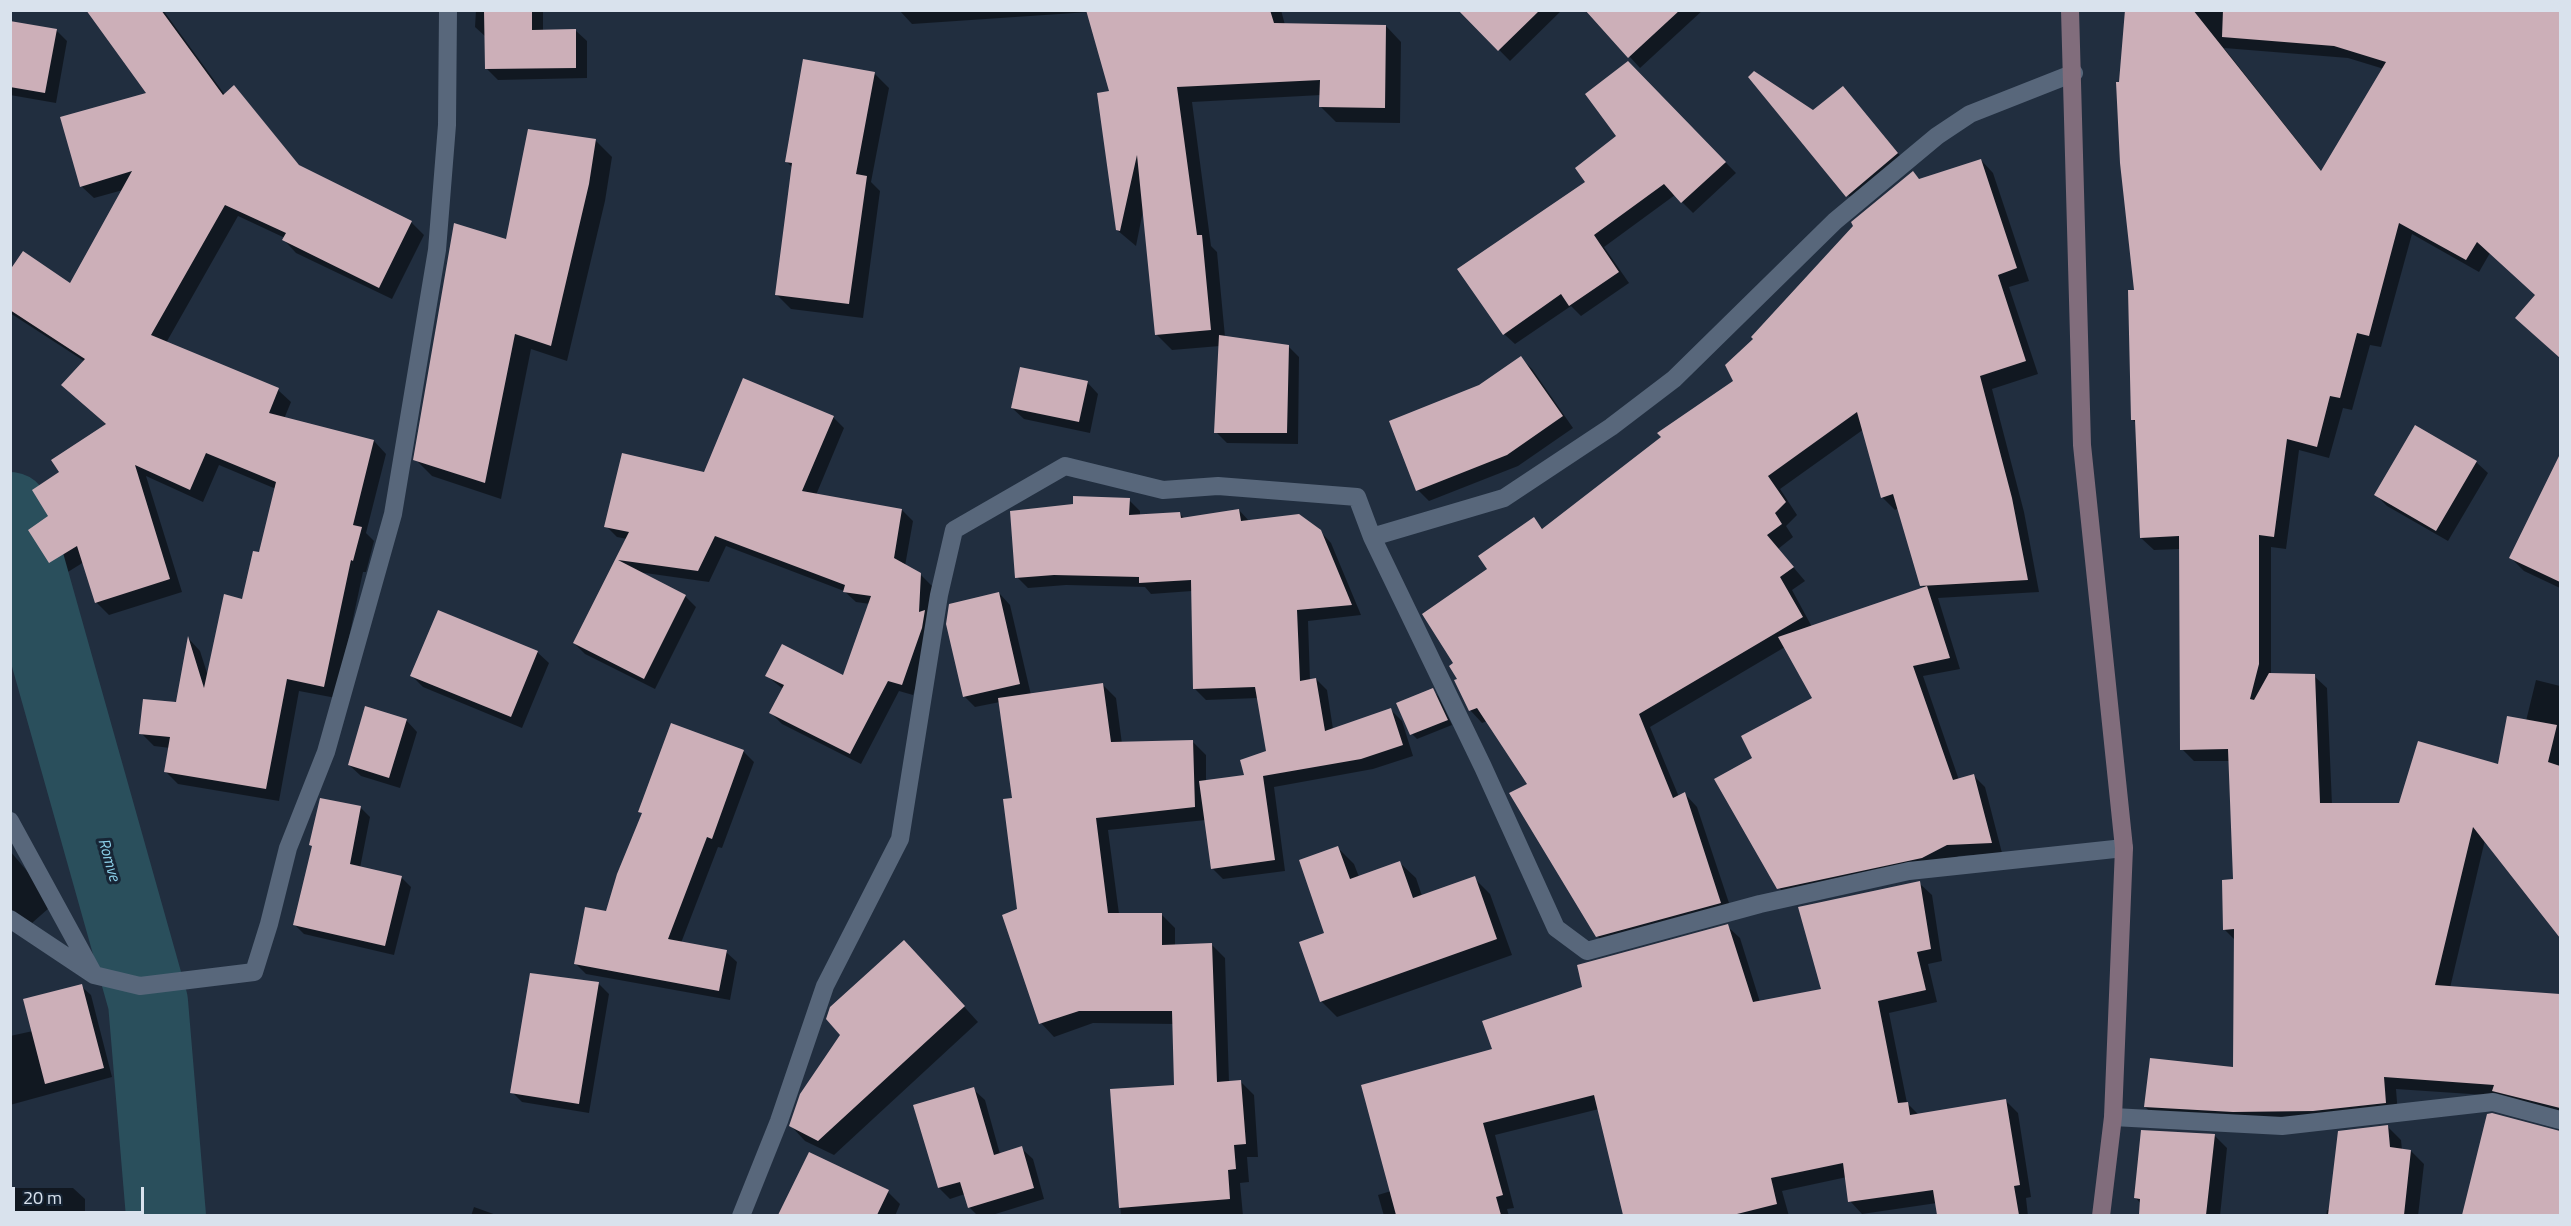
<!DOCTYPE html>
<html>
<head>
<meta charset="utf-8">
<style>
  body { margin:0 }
  #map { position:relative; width:2571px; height:1226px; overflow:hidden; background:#212e3f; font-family:"Titillium Web",sans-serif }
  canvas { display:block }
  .frame { position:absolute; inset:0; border:12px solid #d9e2ed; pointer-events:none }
  .scale { position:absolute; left:12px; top:1187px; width:132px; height:27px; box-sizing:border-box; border:3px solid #d9e2ed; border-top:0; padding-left:8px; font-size:18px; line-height:21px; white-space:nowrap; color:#d9e2ed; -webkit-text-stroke:4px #172535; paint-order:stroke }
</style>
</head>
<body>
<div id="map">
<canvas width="2571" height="1226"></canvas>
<div class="frame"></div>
<div class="scale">20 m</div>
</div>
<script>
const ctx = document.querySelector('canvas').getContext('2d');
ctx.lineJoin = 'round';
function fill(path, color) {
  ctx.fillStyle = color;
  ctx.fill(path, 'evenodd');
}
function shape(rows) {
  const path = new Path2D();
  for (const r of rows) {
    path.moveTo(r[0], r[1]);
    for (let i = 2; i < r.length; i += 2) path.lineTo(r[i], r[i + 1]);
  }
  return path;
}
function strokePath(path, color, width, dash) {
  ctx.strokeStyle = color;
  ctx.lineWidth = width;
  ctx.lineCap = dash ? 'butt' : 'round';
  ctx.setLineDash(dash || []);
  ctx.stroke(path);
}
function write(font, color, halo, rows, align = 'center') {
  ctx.font = font + ' "Titillium Web",sans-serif';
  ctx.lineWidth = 6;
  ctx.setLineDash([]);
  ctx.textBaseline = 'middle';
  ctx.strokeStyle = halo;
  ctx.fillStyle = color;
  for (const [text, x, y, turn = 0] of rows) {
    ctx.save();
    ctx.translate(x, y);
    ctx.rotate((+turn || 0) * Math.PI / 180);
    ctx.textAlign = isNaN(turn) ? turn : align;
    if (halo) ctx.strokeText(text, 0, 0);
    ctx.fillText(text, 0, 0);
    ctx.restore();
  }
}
fill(shape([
  [87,10,163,10,225,95,234,87,302,169,411,222,424,235,392,299,296,253,284,240,285,238,238,216,166,343,278,390,291,402,284,419,374,441,386,454,366,533,374,541,366,572,363,572,336,698,299,691,279,801,178,784,165,771,170,748,154,746,141,733,177,704,189,639,200,651,208,676,243,600,260,554,276,489,219,465,203,502,146,476,182,592,109,615,96,602,84,562,63,575,51,562,30,530,50,517,61,473,107,425,76,397,84,361,10,313,10,273,71,285,123,190,94,198,81,186,148,93],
  [476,10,543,10,543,31,575,30,587,41,587,78,498,80,486,68,486,37,475,27],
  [899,10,1281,10,1285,25,1386,26,1401,42,1400,123,1336,122,1321,107,1321,95,1192,102,1211,246,1217,252,1225,337,1288,346,1299,357,1298,444,1227,443,1216,432,1220,346,1172,350,1156,334,1143,211,1136,246,1117,230,1111,92,1089,12,912,24],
  [1460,10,1562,10,1510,61],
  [1587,10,1703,10,1640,68],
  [2126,10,2560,10,2560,27,2555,30,2560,36,2560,183,2549,202,2560,212,2560,357,2529,330,2537,295,2490,253,2479,272,2412,234,2381,347,2370,345,2352,410,2343,408,2329,458,2299,450,2286,549,2271,547,2271,675,2314,676,2327,688,2332,805,2400,804,2494,774,2526,721,2536,680,2560,686,2560,821,2521,808,2560,858,2560,935,2485,840,2450,988,2560,995,2560,1117,2500,1096,2396,1089,2398,1115,2158,1119,2145,1107,2234,1069,2235,940,2224,929,2235,881,2230,761,2194,761,2182,749,2180,549,2154,550,2141,538,2136,423,2133,420,2135,292,2121,84],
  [2224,48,2348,58,2384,69,2322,172],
  [10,22,56,30,67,41,56,103,10,95],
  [1628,63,1736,173,1693,213,1675,195,1604,247,1629,283,1581,316,1571,306,1515,344,1504,334,1587,182,1619,136],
  [875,74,889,88,871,182,880,191,863,318,791,309,776,294,793,168,786,161],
  [1750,77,1813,112,1843,88,1908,165,1858,207],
  [595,140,612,157,605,201,567,361,531,349,501,499,432,476,415,459,507,241],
  [1981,160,1993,173,2029,281,2009,287,2038,374,1992,389,2024,512,2039,592,1938,598,1960,669,1923,676,1959,780,1974,776,1985,787,2002,853,1959,856,1933,869,1790,899,1779,888,1754,758,1814,699,1785,647,1650,727,1679,797,1685,794,1697,807,1733,915,1610,949,1597,936,1529,785,1487,721,1482,723,1470,710,1459,679,1455,663,1489,569,1534,519,1544,530,1735,381,1920,180],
  [1864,429,1882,497,1895,510,1899,508,1921,585,1925,589,1812,627,1792,590,1805,581,1778,549,1793,537,1786,526,1797,515,1780,489],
  [1521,358,1532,369,1573,428,1518,466,1429,501,1418,490,1480,386],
  [1087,382,1098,394,1090,433,1024,419,1012,408],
  [833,417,844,428,816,495,902,510,913,521,905,566,920,574,932,586,930,617,933,639,913,695,899,691,861,764,782,724,771,713,783,689,767,676,844,677,870,604,856,602,844,591,726,546,709,582,638,572,685,596,696,607,655,689,585,654,574,643,627,539,617,537,606,526,705,474],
  [2476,462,2488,473,2448,541,2387,506,2376,495],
  [2551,476,2560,480,2560,588,2524,571,2511,558],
  [1129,500,1140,511,1140,516,1180,514,1185,519,1239,510,1250,522,1320,531,1331,543,1361,615,1308,621,1310,680,1316,679,1327,690,1333,729,1391,710,1402,721,1413,756,1373,769,1274,787,1285,871,1223,879,1212,868,1206,820,1108,830,1119,914,1161,914,1175,928,1175,946,1211,944,1225,958,1229,1082,1241,1082,1254,1095,1258,1157,1247,1157,1249,1182,1240,1183,1243,1216,1121,1216,1112,1091,1176,1086,1174,1024,1093,1023,1054,1037,1041,1023,1019,910,1014,799,1000,702,975,707,964,696,999,593,1010,605,1031,695,1102,684,1116,698,1122,744,1192,741,1206,755,1206,781,1246,776,1267,752,1258,698,1206,700,1195,689,1192,591,1151,594,1145,587,1066,585,1028,588,1017,577],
  [537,652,549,663,522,728,423,687,412,676],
  [1432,690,1438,696,1452,725,1417,739,1412,734],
  [406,720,417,732,400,788,361,776,349,765],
  [672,725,744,752,754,762,722,848,718,847,681,943,726,952,737,962,730,1000,586,974,575,963,608,913,643,814,640,811],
  [360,807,370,817,360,868,401,877,411,887,394,955,304,934,294,924],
  [1338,848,1354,864,1359,877,1400,863,1416,878,1422,896,1474,878,1490,894,1512,955,1337,1017,1321,1001,1326,934],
  [10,851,33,878,49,908,32,923,10,911],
  [1919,883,1932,895,1942,961,1928,964,1937,1002,1889,1013,1907,1103,1919,1115,2005,1100,2018,1113,2031,1197,2026,1198,2028,1216,1939,1216,1937,1203,1862,1214,1850,1201,1847,1177,1782,1191,1789,1216,1625,1216,1599,1109,1495,1135,1514,1208,1507,1209,1509,1216,1384,1216,1378,1195,1391,1191,1494,1050,1584,988,1727,926,1740,938,1760,1002,1823,991],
  [918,956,978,1022,834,1155,805,1141,791,1126],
  [599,984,609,994,589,1113,522,1102,512,1092],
  [81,986,91,995,112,1077,10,1105,10,1036,33,1031],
  [973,1089,985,1100,1000,1154,1021,1148,1033,1159,1044,1199,989,1216,978,1216,969,1207,965,1194,950,1199,939,1188],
  [2488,1115,2560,1132,2560,1216,2464,1216],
  [2388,1127,2401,1140,2402,1150,2411,1151,2424,1164,2418,1216,2326,1216,2327,1210,2331,1210],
  [2214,1135,2227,1148,2220,1216,2140,1216,2141,1204,2136,1198],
  [810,1154,888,1192,900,1204,895,1216,780,1216],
  [11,1188,73,1188,85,1199,85,1216,11,1216],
  [474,1207,499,1216,471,1216]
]), '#0007');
strokePath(shape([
  [10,512,148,1002,166,1216]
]), '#2a4f5c', 80);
fill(shape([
  [86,10,161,10,223,95,234,85,299,165,412,221,379,288,282,240,286,233,225,205,151,335,279,388,269,413,374,440,353,525,362,527,353,561,351,560,324,687,287,679,266,789,164,772,170,737,139,734,143,699,176,702,188,636,204,688,224,594,242,599,253,551,259,552,276,482,206,453,190,490,135,465,170,579,95,603,77,546,49,563,28,530,48,516,32,490,59,472,51,460,106,424,61,385,85,359,10,310,10,270,23,251,70,283,132,171,80,187,60,117,146,93],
  [484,10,532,10,532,30,576,29,576,68,485,69],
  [1086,10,1270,10,1274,23,1386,25,1385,108,1319,107,1320,80,1177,87,1197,235,1202,235,1211,330,1155,335,1137,155,1120,231,1116,230,1097,93,1109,91],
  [1458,10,1540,10,1498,51],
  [1585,10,1680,10,1628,58],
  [2125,10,2193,10,2321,171,2386,62,2334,46,2222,37,2223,10,2560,10,2560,358,2515,318,2535,295,2477,242,2466,260,2399,223,2369,336,2357,333,2340,398,2330,396,2317,447,2287,439,2274,537,2259,535,2259,664,2250,699,2254,700,2269,673,2315,674,2320,803,2399,803,2418,741,2498,764,2507,716,2557,725,2548,762,2560,766,2560,938,2473,827,2435,985,2560,994,2560,1108,2492,1091,2494,1085,2384,1077,2386,1103,2313,1111,2233,1112,2144,1107,2150,1058,2233,1067,2234,929,2223,930,2222,880,2233,879,2228,749,2180,750,2179,536,2140,538,2135,420,2131,420,2128,290,2134,290,2120,163,2116,82,2119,82],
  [10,21,57,29,45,93,10,87],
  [803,59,875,72,856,174,867,176,849,304,775,295,792,163,785,162],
  [1628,61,1726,162,1681,203,1664,184,1594,235,1619,272,1569,306,1561,294,1503,335,1457,269,1585,182,1575,168,1616,136,1585,94],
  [1754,71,1813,110,1843,86,1898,153,1846,197,1748,77],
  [528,129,596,139,589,184,551,346,515,334,485,483,413,460,454,223,506,239],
  [1981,159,2017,268,1998,275,2026,361,1980,376,2012,498,2028,580,1920,586,1893,494,1881,498,1857,412,1768,476,1786,502,1775,513,1782,524,1767,535,1794,567,1780,577,1803,617,1639,714,1673,798,1685,792,1721,903,1596,937,1509,793,1527,784,1477,708,1469,711,1454,680,1457,679,1449,666,1453,663,1422,614,1487,569,1478,556,1534,517,1542,529,1661,437,1657,433,1733,381,1725,365,1753,339,1751,337,1853,226,1851,222,1913,171,1919,179],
  [1219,335,1289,345,1287,433,1214,433],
  [1521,356,1563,416,1507,455,1416,491,1389,421,1479,385],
  [1020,367,1088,381,1079,422,1011,408],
  [743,378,834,416,802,491,902,509,894,558,921,573,919,612,925,610,922,628,902,685,888,681,850,754,769,713,784,685,765,676,782,644,843,675,871,596,843,592,845,585,715,536,698,571,618,560,686,595,644,679,573,643,629,532,604,527,622,453,704,472],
  [2415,425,2477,461,2436,531,2374,495],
  [2560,454,2560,582,2509,558],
  [1073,496,1130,498,1129,515,1180,512,1181,518,1239,509,1241,521,1299,514,1321,530,1352,605,1297,610,1300,681,1316,678,1325,731,1391,708,1403,745,1361,759,1263,776,1275,860,1211,869,1199,781,1244,775,1240,760,1266,751,1255,687,1193,689,1191,580,1139,583,1139,577,1054,575,1015,578,1010,511,1073,504],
  [1927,586,1950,658,1913,666,1953,780,1974,774,1992,843,1947,845,1922,858,1777,889,1714,779,1752,758,1741,736,1812,698,1778,637],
  [999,592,1020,684,963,697,946,624,949,604],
  [438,610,538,651,511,717,410,676],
  [1103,683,1111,742,1193,740,1195,807,1096,818,1108,913,1162,913,1162,945,1212,943,1217,1082,1241,1080,1246,1144,1234,1145,1236,1169,1228,1170,1230,1199,1119,1208,1110,1089,1174,1085,1172,1011,1079,1011,1039,1024,1002,915,1017,909,1003,799,1012,798,998,698],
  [1433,688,1448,720,1410,735,1396,703],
  [365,706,407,719,389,778,348,765],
  [671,723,744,750,712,839,707,837,668,939,727,950,719,991,574,964,585,907,606,911,617,874,642,813,638,812],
  [320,798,361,806,350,864,402,876,385,946,293,925,312,846,309,845],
  [1338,846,1350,879,1400,861,1413,898,1475,876,1497,939,1320,1002,1299,942,1324,933,1299,860],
  [1920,881,1931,949,1917,952,1926,990,1878,1001,1898,1103,1908,1102,1910,1115,2006,1099,2020,1185,2014,1186,2019,1215,1937,1215,1933,1190,1848,1202,1843,1163,1771,1178,1777,1204,1733,1215,1623,1215,1594,1095,1483,1123,1503,1195,1496,1197,1501,1215,1396,1215,1361,1085,1492,1049,1482,1021,1582,987,1577,965,1728,924,1753,1002,1821,989,1798,907],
  [904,940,965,1006,818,1141,789,1126,800,1094,840,1035,826,1019,830,1007],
  [530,973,599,982,579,1104,510,1093],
  [82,984,104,1068,45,1084,23,999],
  [974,1087,994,1155,1022,1146,1034,1188,968,1208,960,1182,938,1188,913,1105],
  [2492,1113,2560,1131,2560,1215,2462,1215,2487,1114],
  [2388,1125,2390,1147,2411,1150,2404,1215,2328,1215,2338,1131],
  [2141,1130,2215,1134,2206,1215,2139,1215,2140,1199,2134,1198],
  [809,1152,889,1190,877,1215,778,1215]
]), '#ccafb8');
strokePath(shape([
  [1372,537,1483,767,1556,928,1587,951,1760,904,1909,871,2124,848],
  [10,821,92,971],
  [10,919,94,975,140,986,254,972,269,924,288,848,326,752,393,514,437,250,447,125,448,10],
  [2113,1117,2282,1126,2493,1102,2560,1120],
  [741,1216,779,1121,825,986,900,839,939,595,954,530,1065,466,1163,490,1218,486,1357,497,1372,537,1504,498,1611,427,1674,379,1835,221,1937,136,1970,114,2074,73]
]), '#58677b', 18);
strokePath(shape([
  [2070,10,2082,445,2124,848,2113,1117,2101,1216]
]), '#816d7c', 18);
write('italic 16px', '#8cd0e9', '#172535', [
  ["Romve",108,860,74]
]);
</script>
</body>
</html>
